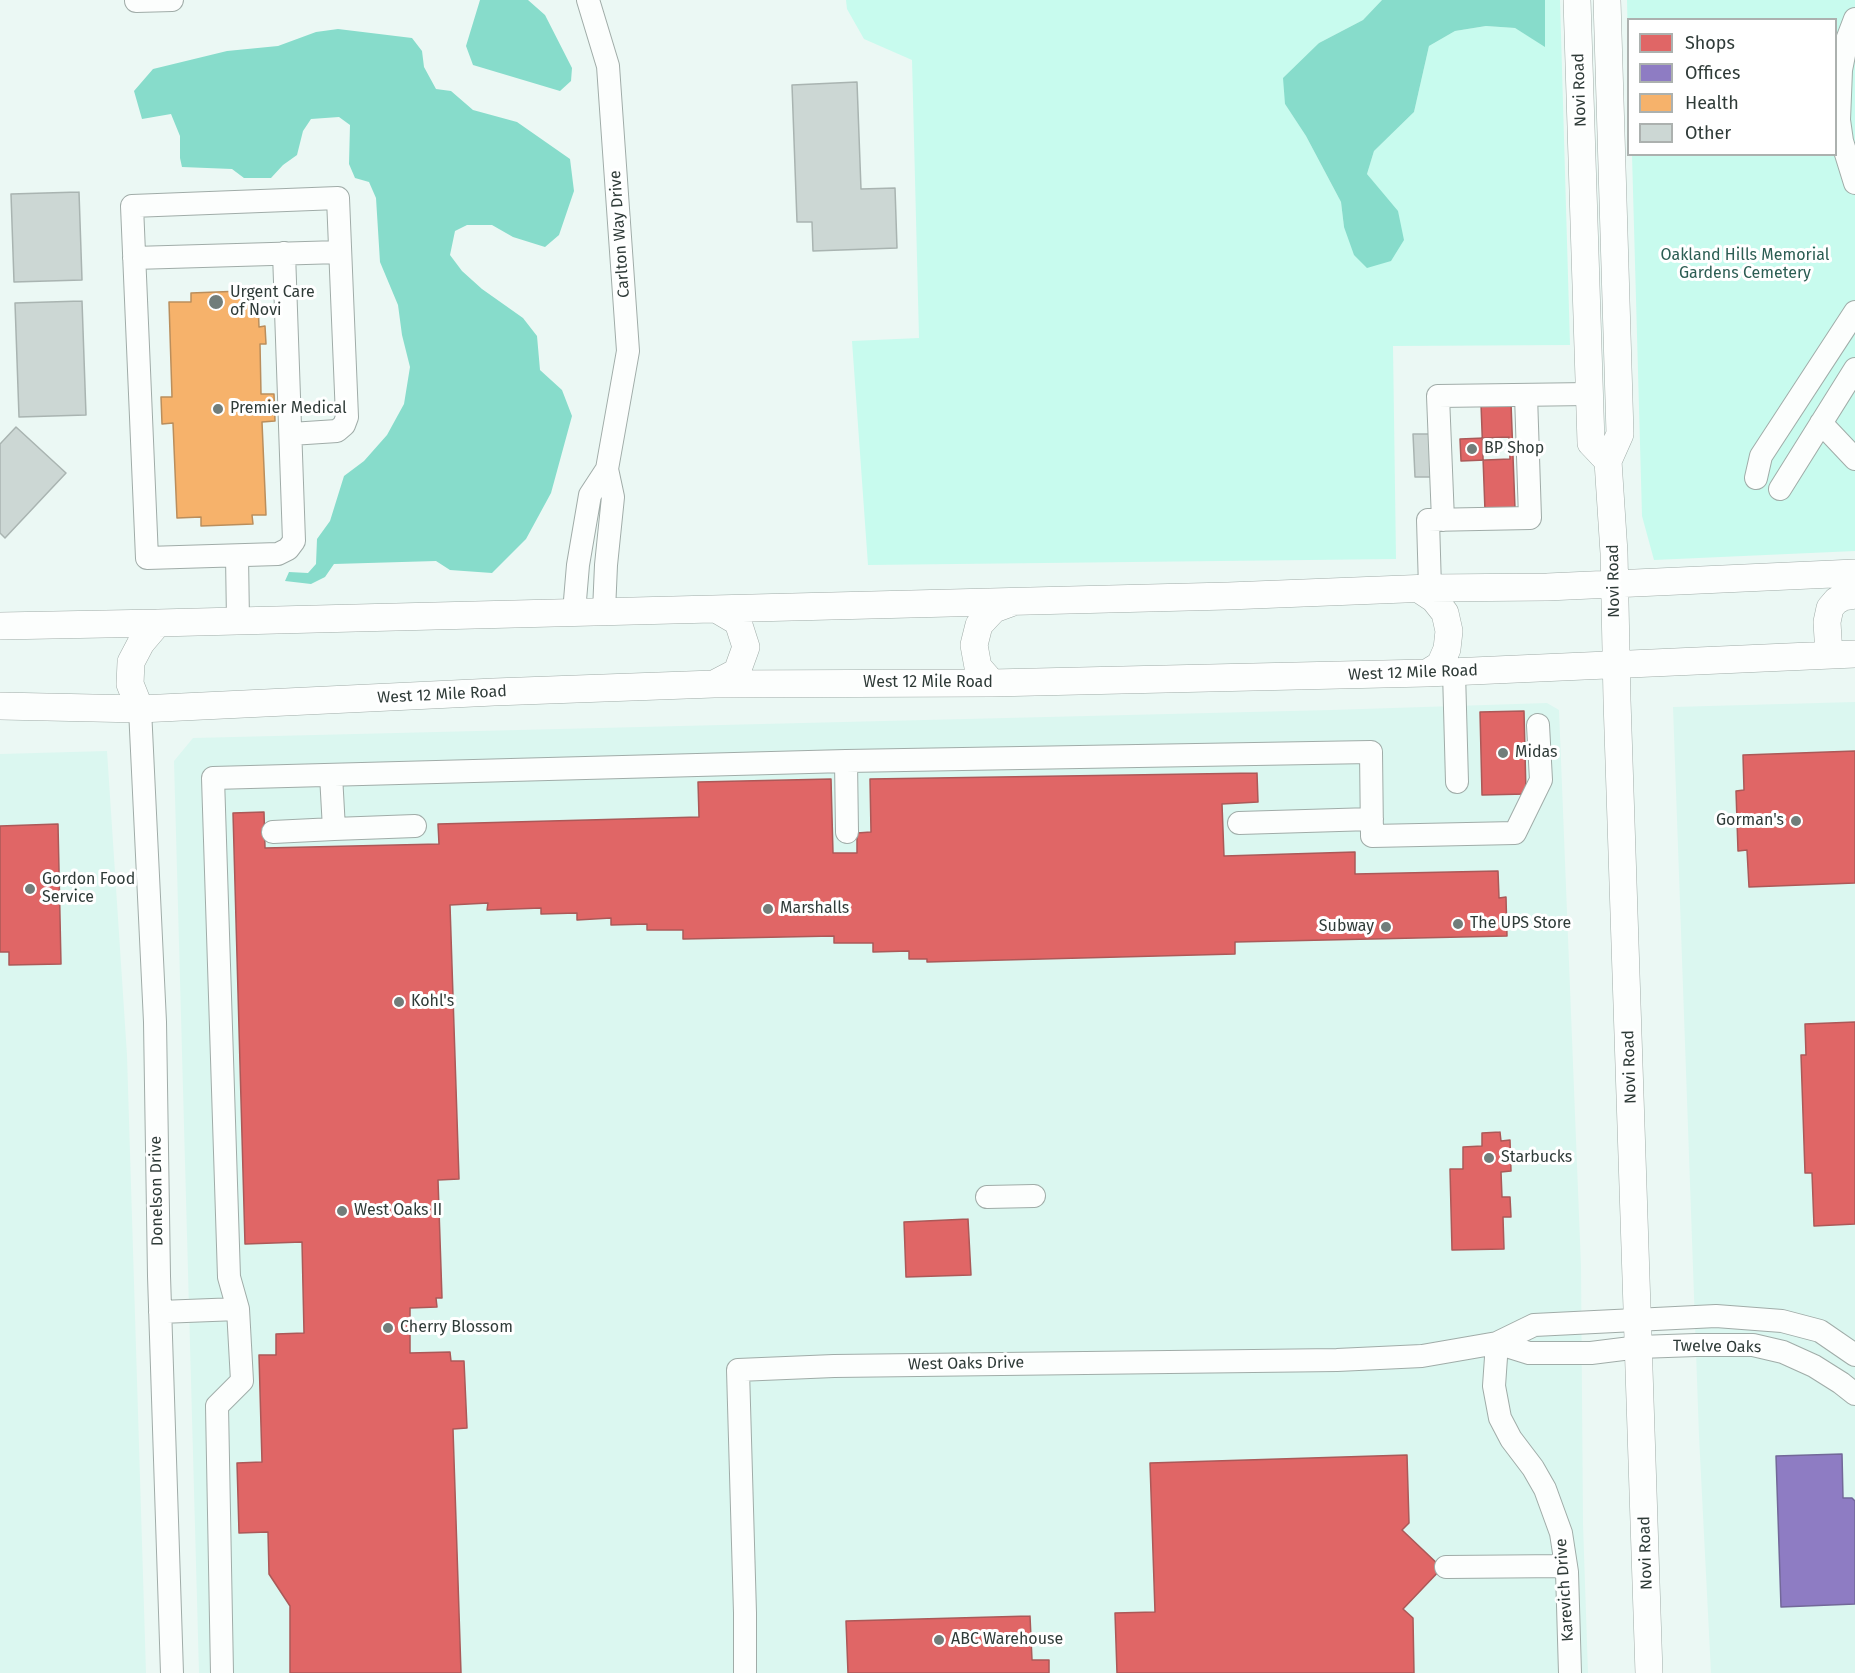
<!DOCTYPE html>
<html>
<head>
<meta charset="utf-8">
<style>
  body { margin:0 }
  #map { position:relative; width:1855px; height:1673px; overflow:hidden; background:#ebf8f4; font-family:"Fira Sans",sans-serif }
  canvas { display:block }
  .legend { position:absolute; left:1627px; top:18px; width:210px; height:138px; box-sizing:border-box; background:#fff; border:2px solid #acb1af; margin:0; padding:8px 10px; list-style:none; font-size:18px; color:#2f3b38 }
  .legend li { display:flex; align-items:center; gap:12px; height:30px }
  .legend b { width:30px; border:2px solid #acb1af }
</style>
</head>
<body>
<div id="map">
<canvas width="1855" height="1673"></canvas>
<ul class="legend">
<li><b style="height:16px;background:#e06666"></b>Shops</li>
<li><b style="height:16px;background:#8e7cc3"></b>Offices</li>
<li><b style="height:16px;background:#f6b26b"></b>Health</li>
<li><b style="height:16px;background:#ccd7d4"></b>Other</li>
</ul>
</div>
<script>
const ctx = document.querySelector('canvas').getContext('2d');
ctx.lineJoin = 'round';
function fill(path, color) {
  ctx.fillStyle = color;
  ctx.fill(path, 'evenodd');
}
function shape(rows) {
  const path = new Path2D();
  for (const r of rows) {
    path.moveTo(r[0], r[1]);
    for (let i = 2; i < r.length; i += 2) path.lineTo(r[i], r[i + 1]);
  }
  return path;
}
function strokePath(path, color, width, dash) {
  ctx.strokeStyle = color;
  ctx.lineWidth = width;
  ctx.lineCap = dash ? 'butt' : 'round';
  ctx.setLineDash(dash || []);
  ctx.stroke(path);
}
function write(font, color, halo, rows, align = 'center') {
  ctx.font = font + ' "Fira Sans",sans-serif';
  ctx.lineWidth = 6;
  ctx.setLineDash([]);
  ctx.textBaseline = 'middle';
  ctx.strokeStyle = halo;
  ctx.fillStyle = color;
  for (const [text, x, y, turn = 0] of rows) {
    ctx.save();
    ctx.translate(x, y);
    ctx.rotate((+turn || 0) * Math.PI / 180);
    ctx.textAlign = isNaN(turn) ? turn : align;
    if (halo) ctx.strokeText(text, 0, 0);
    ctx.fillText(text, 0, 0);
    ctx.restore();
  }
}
fill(shape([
  [1855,702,1855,1673,1711,1673,1699,1436,1673,707],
  [1547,703,1559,710,1581,1266,1583,1524,1588,1673,199,1673,174,761,193,738,1331,710],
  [107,751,127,1055,146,1673,0,1673,0,754]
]), '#dbf7f0');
fill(shape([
  [846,0,1382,0,1363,20,1319,43,1285,104,1306,136,1341,202,1344,227,1378,188,1367,174,1374,151,1414,112,1429,46,1455,31,1486,26,1515,28,1545,46,1545,0,1560,0,1570,345,1393,346,1396,559,868,565,852,341,919,338,912,60,864,39,847,9],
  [1627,0,1855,0,1855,551,1654,560,1642,516,1632,155,1836,154,1836,20,1628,20,1628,47]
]), '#c8fbee');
fill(shape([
  [480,0,528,0,545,15,572,68,571,81,560,91,473,65,466,46],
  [1382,0,1545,0,1545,47,1515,28,1486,26,1455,31,1429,46,1414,112,1374,151,1367,174,1398,211,1404,240,1391,261,1367,268,1354,255,1344,227,1341,202,1306,136,1285,104,1283,78,1319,43,1363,20],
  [338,29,412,38,422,51,424,67,436,89,451,91,473,110,517,122,570,159,574,191,559,235,545,247,513,237,492,225,467,225,455,231,450,255,462,271,482,289,523,318,537,336,540,370,562,390,572,416,551,493,526,539,492,573,450,570,436,561,334,564,325,577,311,584,285,581,289,572,308,573,316,564,317,539,330,521,344,476,364,461,387,435,404,404,410,367,402,335,398,305,380,262,376,198,369,182,355,178,349,164,350,125,339,117,311,119,303,131,297,155,283,165,271,178,244,178,232,169,182,167,180,158,180,136,171,114,142,119,134,91,153,69,227,51,278,46,316,32]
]), '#87dccb');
const shops = shape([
  [1511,403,1515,509,1485,511,1481,404,1511,403],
  [1509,437,1510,459,1461,461,1460,439,1509,437],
  [1524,711,1526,794,1482,795,1480,712,1524,711],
  [1855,751,1855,883,1749,887,1747,850,1738,851,1736,791,1744,790,1743,755,1855,751],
  [1257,773,1258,802,1222,804,1224,856,1355,852,1355,874,1498,871,1499,898,1506,897,1507,936,1235,942,1235,954,927,962,927,959,909,959,909,951,873,952,873,943,834,943,834,936,683,939,683,930,647,930,647,924,611,925,611,918,577,920,577,913,541,914,541,908,487,910,488,903,450,905,459,1179,438,1180,442,1298,436,1298,437,1307,410,1308,410,1353,450,1352,451,1361,464,1361,467,1428,453,1429,461,1673,290,1673,290,1606,269,1574,268,1532,239,1533,237,1463,262,1462,259,1355,276,1355,276,1334,304,1333,302,1242,245,1244,233,813,264,812,265,848,439,844,438,824,699,817,698,782,831,779,833,853,857,853,857,833,871,832,870,779,1257,773],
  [58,824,61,964,9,965,9,952,0,952,0,826,58,824],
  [1855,1022,1855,1224,1814,1226,1812,1173,1805,1173,1801,1055,1806,1055,1805,1024,1855,1022],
  [1500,1132,1501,1141,1510,1140,1511,1171,1501,1172,1502,1197,1510,1197,1511,1217,1503,1217,1504,1249,1452,1250,1450,1169,1463,1169,1463,1147,1482,1146,1482,1133,1500,1132],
  [968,1219,971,1275,906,1277,904,1222,968,1219],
  [1407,1455,1409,1523,1402,1530,1442,1568,1403,1609,1413,1618,1414,1673,1117,1673,1115,1613,1155,1612,1150,1463,1407,1455],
  [1030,1616,1032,1660,1049,1660,1049,1673,848,1673,846,1621,1030,1616]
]);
fill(shops, '#e06666');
strokePath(shops, '#ab5958', 1.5);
const offices = shape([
  [1842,1454,1843,1498,1852,1498,1855,1501,1855,1604,1781,1607,1776,1456,1842,1454]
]);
fill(offices, '#8e7cc3');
strokePath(offices, '#726899', 1.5);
const health = shape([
  [242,291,242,300,258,299,259,327,265,326,266,344,260,344,261,394,274,394,275,421,262,422,266,515,252,515,253,524,201,526,201,517,177,518,173,423,162,424,161,397,172,397,169,302,191,302,191,293,242,291]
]);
fill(health, '#f6b26b');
strokePath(health, '#ba8e5c', 1.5);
const building = shape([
  [857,82,861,189,895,188,897,248,813,251,812,222,797,222,792,85,857,82],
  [79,192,82,280,14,282,11,194,79,192],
  [82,301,86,415,19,417,15,303,82,301],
  [16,427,66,473,5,538,0,533,0,444,16,427],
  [1413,434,1432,434,1434,477,1415,477,1413,434]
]);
fill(building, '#ccd7d4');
strokePath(building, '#a9b4b1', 1.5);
const minor = shape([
  [588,0,608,66,628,351,607,469],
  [136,1,172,0],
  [1855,19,1847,40,1841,70,1839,120,1842,141,1855,183],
  [284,253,294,541,288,549,278,554,147,558,132,206,338,198,347,417,344,425,337,431,291,434],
  [134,258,340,252],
  [1821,423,1855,459],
  [1756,478,1761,456,1855,312],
  [1780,489,1855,369],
  [1443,520,1438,396,1589,394],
  [237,556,238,621],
  [1430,588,1428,520,1530,518,1526,395],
  [574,612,578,565,590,495,607,469,613,497,606,565,604,611],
  [1454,672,1457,782],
  [140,709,155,1022,159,1276,172,1673],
  [846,761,847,832],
  [331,775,334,829,415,826],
  [1239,823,1372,819],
  [273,832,334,829],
  [987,1197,1034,1196],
  [160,1312,238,1309],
  [1497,1343,1529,1353,1591,1353,1639,1347,1696,1345,1753,1345,1783,1352,1814,1366,1841,1383,1855,1394],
  [1497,1343,1494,1386,1500,1418,1511,1439,1533,1468,1545,1489,1561,1533,1567,1572,1570,1673],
  [1446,1567,1566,1566],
  [222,1673,217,1406,242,1381,238,1309,229,1277,213,778,846,761,1371,752,1372,836,1515,833,1541,780,1538,725],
  [745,1673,745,1613,738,1370,834,1366,1337,1360,1422,1356,1497,1343,1534,1325,1716,1316,1782,1321,1820,1331,1855,1355]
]);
const major = shape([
  [1577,0,1591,443,1608,461],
  [1607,0,1620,434,1608,461,1614,553,1617,700,1649,1673],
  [1419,589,1434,599,1445,613,1449,631,1447,649,1440,665,1427,673],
  [0,626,158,623,1228,596,1430,588,1547,587,1855,573],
  [1829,655,1827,622,1830,608,1836,601,1843,597,1855,595],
  [992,683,978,667,974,645,979,625,994,609,1013,602],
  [714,684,737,672,746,647,738,622,716,609],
  [0,706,140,709,494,692,714,684,992,683,1427,673,1855,654],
  [140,709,130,684,131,662,141,643,158,623]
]);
strokePath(minor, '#a0aca8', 24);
strokePath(major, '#a0aca8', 28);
strokePath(minor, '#fcfefd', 22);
strokePath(major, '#fcfefd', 27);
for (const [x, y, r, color] of [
  [216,302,8,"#717d7a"],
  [218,409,6,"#717d7a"],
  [1472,449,6,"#717d7a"],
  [1503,753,6,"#717d7a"],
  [1796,821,6,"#717d7a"],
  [30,889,6,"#717d7a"],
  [768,909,6,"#717d7a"],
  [1458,924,6,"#717d7a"],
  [1386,927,6,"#717d7a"],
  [399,1002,6,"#717d7a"],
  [1489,1158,6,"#717d7a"],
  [342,1211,6,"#717d7a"],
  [388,1328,6,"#717d7a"],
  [939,1640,6,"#717d7a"]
]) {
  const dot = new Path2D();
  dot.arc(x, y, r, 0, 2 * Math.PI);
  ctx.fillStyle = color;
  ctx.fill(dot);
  strokePath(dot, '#fff', 2);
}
write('16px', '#2f3b38', '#fff', [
  ["Novi Road",1580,90,-92],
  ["Carlton Way Drive",620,234,-94],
  ["Novi Road",1614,581,-91],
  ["West 12 Mile Road",1413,673,-2],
  ["West 12 Mile Road",928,683],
  ["West 12 Mile Road",442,695,-3],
  ["Novi Road",1630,1067,-92],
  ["Donelson Drive",157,1191,-91],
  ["Twelve Oaks",1717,1347,1],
  ["West Oaks Drive",966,1364,-1],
  ["Novi Road",1646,1553,-92],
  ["Karevich Drive",1565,1590,-94]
]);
write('16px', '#2c5d53', '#fff', [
  ["Oakland Hills Memorial",1745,256],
  ["Gardens Cemetery",1745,274]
]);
write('16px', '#2f3b38', '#fff', [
  ["Urgent Care",230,293],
  ["of Novi",230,311],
  ["Premier Medical",230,409],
  ["BP Shop",1484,449],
  ["Midas",1515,753],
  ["Gorman's",1784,821,"right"],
  ["Gordon Food",42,880],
  ["Service",42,898],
  ["Marshalls",780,909],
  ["The UPS Store",1470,924],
  ["Subway",1374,927,"right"],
  ["Kohl's",411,1002],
  ["Starbucks",1501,1158],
  ["West Oaks II",354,1211],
  ["Cherry Blossom",400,1328],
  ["ABC Warehouse",951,1640]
], 'left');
</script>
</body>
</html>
